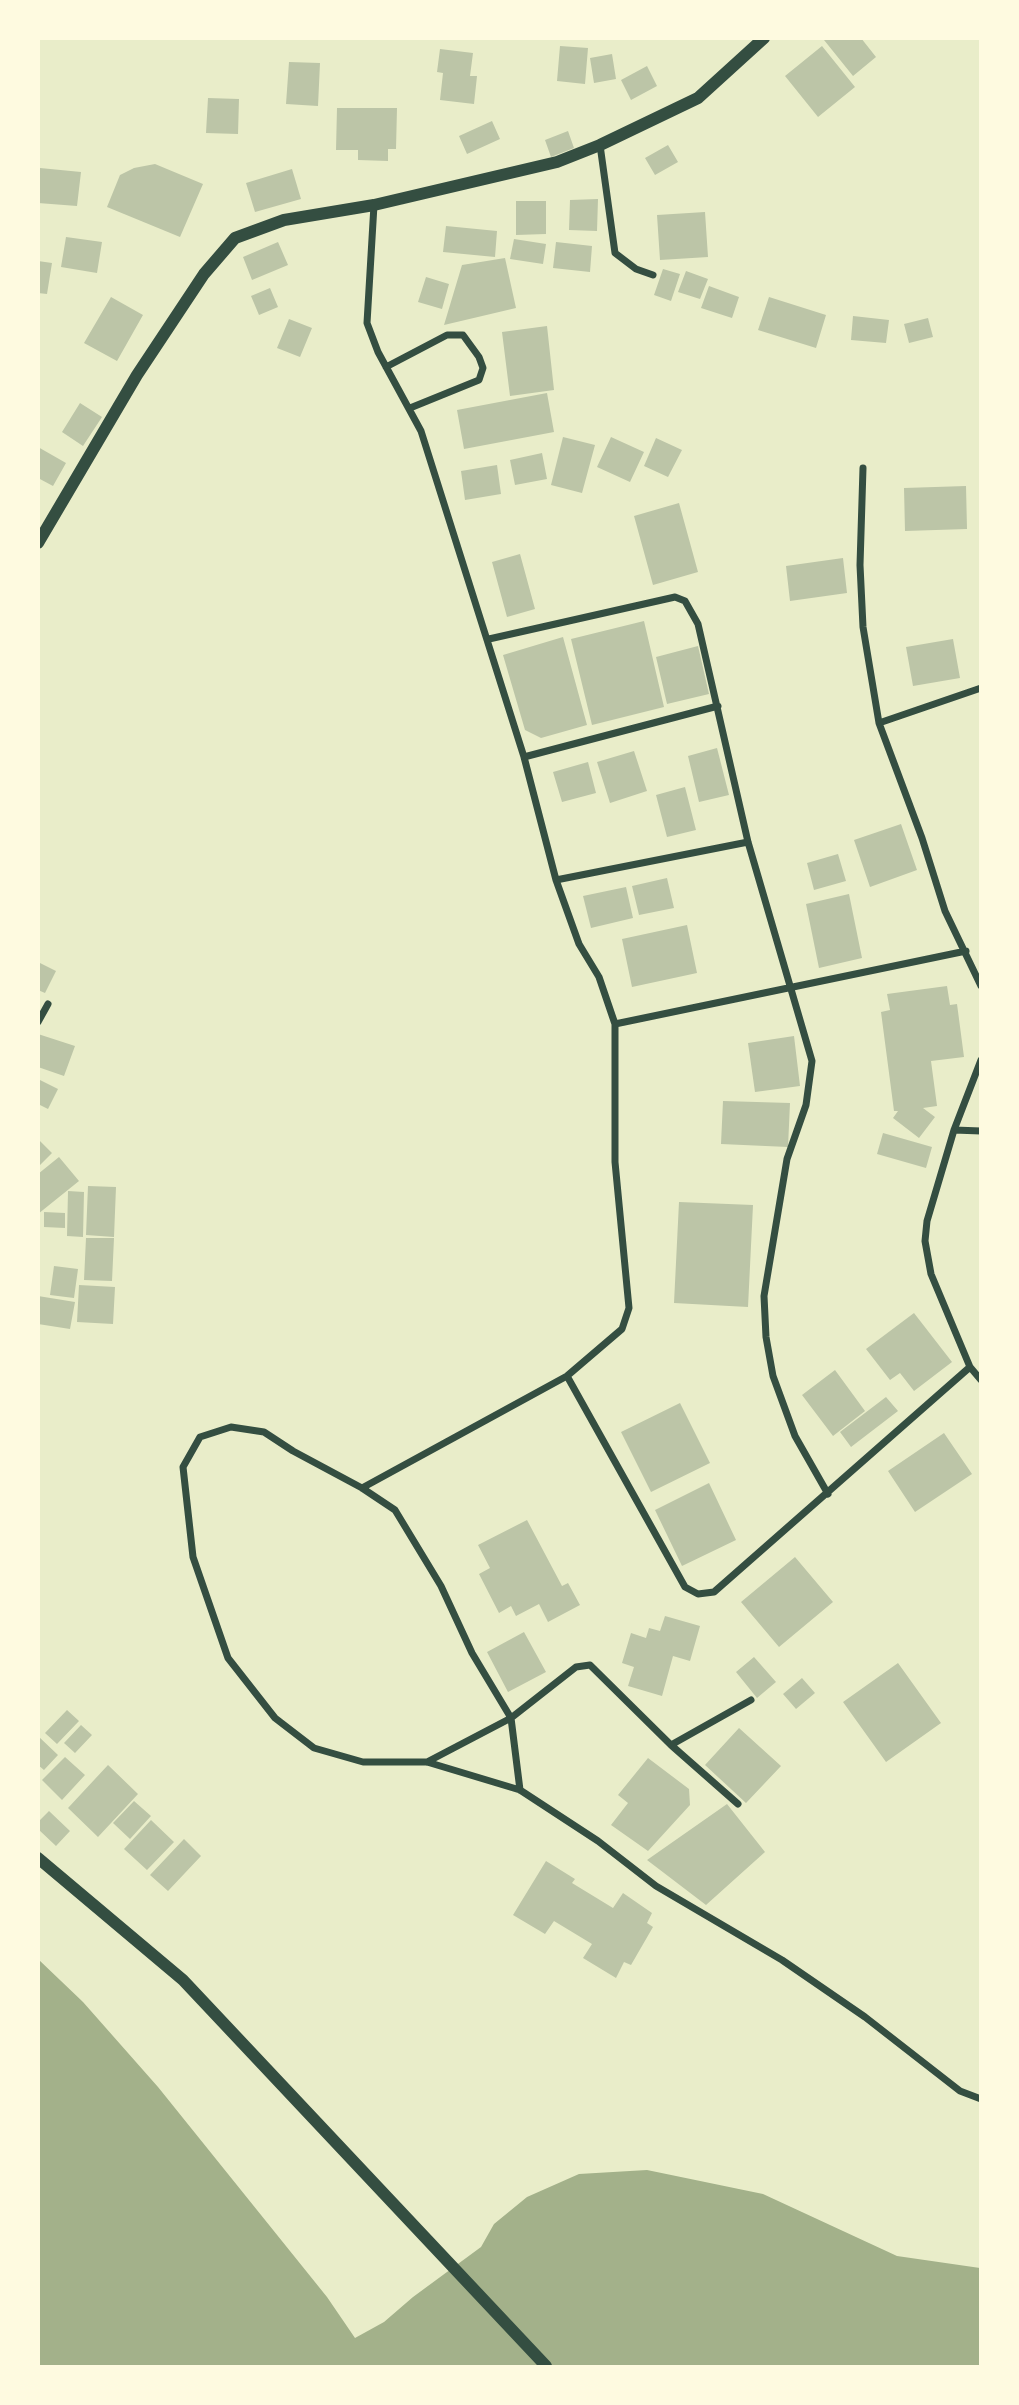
<!DOCTYPE html>
<html>
<head>
<meta charset="utf-8">
<style>
  body { margin:0 }
  #map { position:relative; width:1019px; height:2405px; overflow:hidden; background:#e9edc9; font-family:Lora,serif }
  canvas { display:block }
  .frame { position:absolute; inset:0; border:40px solid #fefae0; pointer-events:none }
</style>
</head>
<body>
<div id="map">
<canvas width="1019" height="2405"></canvas>
<div class="frame"></div>
</div>
<script>
const ctx = document.querySelector('canvas').getContext('2d');
ctx.lineJoin = 'round';
function fill(path, color) {
  ctx.fillStyle = color;
  ctx.fill(path, 'evenodd');
}
function shape(rows) {
  const path = new Path2D();
  for (const r of rows) {
    path.moveTo(r[0], r[1]);
    for (let i = 2; i < r.length; i += 2) path.lineTo(r[i], r[i + 1]);
  }
  return path;
}
function strokePath(path, color, width, dash) {
  ctx.strokeStyle = color;
  ctx.lineWidth = width;
  ctx.lineCap = dash ? 'butt' : 'round';
  ctx.setLineDash(dash || []);
  ctx.stroke(path);
}
fill(shape([
  [38,1959,83,2002,158,2087,327,2297,355,2338,384,2322,413,2297,481,2247,494,2224,527,2197,579,2174,647,2170,763,2194,897,2256,980,2268,980,2366,39,2366]
]), '#a3b18a');
fill(shape([
  [826,38,861,38,876,57,853,76,824,40],
  [560,46,588,48,585,84,557,81],
  [822,46,855,87,818,117,785,76],
  [440,49,473,53,470,76,477,76,474,104,440,100,443,73,437,72],
  [612,54,616,79,594,83,590,58],
  [289,62,320,63,318,106,286,104],
  [647,66,657,86,631,100,621,80],
  [208,98,239,99,238,134,206,133],
  [337,108,397,108,396,149,388,149,388,161,358,160,358,150,336,150],
  [492,121,500,139,467,154,459,136],
  [568,131,574,148,551,157,545,140],
  [668,145,678,162,655,175,645,158],
  [155,164,203,184,180,237,107,207,120,175,134,168],
  [40,168,81,172,77,206,38,203],
  [292,169,301,199,255,212,246,183],
  [598,199,597,231,569,230,570,200],
  [516,201,546,201,546,234,516,235],
  [705,212,708,257,660,260,657,215],
  [446,226,497,231,495,257,443,252],
  [66,237,102,242,97,273,61,267],
  [514,239,546,244,543,264,510,259],
  [278,242,288,265,252,280,243,257],
  [556,242,592,246,590,272,553,268],
  [505,258,516,308,444,325,462,265],
  [38,261,52,263,47,294,38,293],
  [663,269,680,274,671,301,654,295],
  [686,271,708,279,700,299,678,292],
  [426,277,449,284,442,309,418,302],
  [709,286,739,297,732,318,701,308],
  [270,288,278,307,259,315,251,296],
  [111,297,143,315,117,361,84,343],
  [769,297,826,315,816,348,758,330],
  [853,316,889,320,886,343,851,340],
  [928,318,933,337,909,343,904,324],
  [289,319,312,328,300,357,277,348],
  [547,326,554,390,510,396,502,332],
  [547,393,554,432,464,449,457,410],
  [80,403,102,417,83,446,62,432],
  [563,437,595,445,582,493,551,485],
  [611,437,644,452,630,482,597,467],
  [656,438,682,450,668,477,644,466],
  [38,447,66,463,53,486,38,478],
  [542,453,547,479,515,485,510,460],
  [497,465,501,494,465,500,461,471],
  [966,486,967,529,905,531,904,488],
  [679,503,698,572,653,585,634,516],
  [520,554,535,609,507,617,492,562],
  [843,558,847,593,790,601,786,566],
  [644,621,664,707,592,725,571,639],
  [563,637,587,725,541,738,525,730,503,655],
  [953,639,960,678,913,686,906,647],
  [698,646,709,694,667,704,656,657],
  [717,748,729,795,699,802,688,756],
  [634,751,647,791,610,803,597,762],
  [588,762,596,793,562,802,553,772],
  [685,787,696,830,667,837,656,795],
  [901,824,917,870,870,887,854,840],
  [838,854,846,881,814,890,807,863],
  [667,878,674,908,639,915,632,886],
  [626,887,633,918,591,928,583,896],
  [849,894,862,958,819,968,806,904],
  [687,925,697,973,632,987,622,939],
  [38,962,56,971,45,993,38,990],
  [947,986,950,1005,957,1004,964,1057,931,1061,937,1106,923,1108,935,1117,919,1138,893,1118,898,1111,894,1111,881,1012,890,1010,887,994],
  [38,1034,75,1046,64,1076,38,1067],
  [794,1036,800,1086,755,1092,748,1043],
  [38,1079,58,1089,48,1109,38,1104],
  [723,1101,790,1103,788,1147,721,1144],
  [883,1133,932,1147,926,1168,877,1154],
  [38,1139,52,1153,38,1167],
  [59,1157,79,1181,38,1214,38,1174],
  [88,1186,116,1187,114,1237,86,1235],
  [68,1191,84,1192,83,1237,67,1236],
  [679,1202,753,1205,748,1307,674,1303],
  [44,1212,65,1213,65,1228,44,1227],
  [86,1238,114,1238,112,1281,84,1280],
  [54,1266,78,1269,74,1298,50,1295],
  [79,1285,115,1287,113,1324,77,1322],
  [38,1296,75,1302,70,1329,38,1324],
  [914,1313,952,1362,914,1391,900,1373,890,1380,866,1349],
  [835,1370,865,1411,833,1436,802,1395],
  [886,1397,898,1411,851,1447,840,1432],
  [680,1403,710,1463,651,1492,621,1432],
  [944,1433,972,1474,915,1512,888,1471],
  [709,1483,736,1540,682,1566,655,1510],
  [527,1520,562,1586,568,1583,580,1605,548,1622,539,1604,516,1616,511,1606,499,1613,479,1574,490,1568,478,1545],
  [795,1557,833,1602,779,1647,741,1602],
  [665,1616,700,1626,690,1661,673,1656,662,1696,628,1686,634,1667,622,1663,631,1633,646,1638,649,1628,660,1631],
  [524,1632,546,1672,508,1692,487,1652],
  [754,1657,776,1682,757,1698,736,1672],
  [898,1663,941,1723,886,1762,843,1702],
  [802,1678,815,1693,796,1709,783,1694],
  [67,1710,79,1721,57,1744,45,1733],
  [81,1725,92,1735,75,1753,64,1743],
  [739,1728,781,1766,746,1803,705,1765],
  [38,1736,58,1755,44,1770,38,1765],
  [65,1757,85,1775,62,1800,42,1780],
  [648,1758,689,1789,690,1805,648,1851,611,1825,628,1803,618,1795],
  [108,1765,138,1794,98,1837,68,1808],
  [134,1801,151,1816,130,1839,113,1823],
  [727,1804,765,1852,706,1905,647,1860],
  [49,1811,70,1831,56,1846,38,1829,38,1822],
  [151,1820,174,1842,147,1870,124,1849],
  [184,1839,201,1856,168,1891,150,1875],
  [546,1861,575,1879,572,1883,613,1908,623,1893,652,1913,647,1923,653,1927,631,1965,624,1962,616,1978,583,1958,592,1944,554,1921,545,1934,513,1915]
]), '#bcc5a7');
strokePath(shape([
  [600,145,615,253,636,269,653,275],
  [386,367,447,335,463,335,479,357,483,368,479,380,410,408],
  [863,468,860,565,863,627,879,723,922,838,945,911,981,986],
  [489,639,675,597,685,601,698,624,748,842,812,1061,806,1105,787,1159,764,1296,766,1337,773,1376,795,1436,828,1494],
  [879,723,981,688],
  [524,757,718,706],
  [556,880,748,842],
  [38,1022,48,1004],
  [615,1024,966,951],
  [981,1060,954,1130,927,1221,925,1241,931,1274,970,1367,981,1380],
  [954,1130,981,1131],
  [567,1376,685,1587,698,1594,714,1592,970,1367],
  [362,1488,567,1376,622,1329,629,1308,615,1162,615,1024,599,977,579,944,556,880,524,757,421,431,378,352,367,323,374,205],
  [671,1745,751,1700],
  [427,1762,511,1718,576,1667,590,1665,671,1745,738,1804],
  [520,1790,511,1718,472,1653,441,1586,395,1510,362,1488,293,1451,264,1432,231,1427,200,1437,183,1467,193,1557,228,1658,275,1718,314,1748,363,1762,427,1762,520,1790,598,1841,656,1886,782,1960,865,2017,960,2091,981,2099]
]), '#344e41', 7);
strokePath(shape([
  [38,543,137,375,204,274,235,238,284,220,374,205,557,162,600,145,698,98,764,38],
  [38,1858,183,1980,546,2366]
]), '#344e41', 12);
</script>
</body>
</html>
